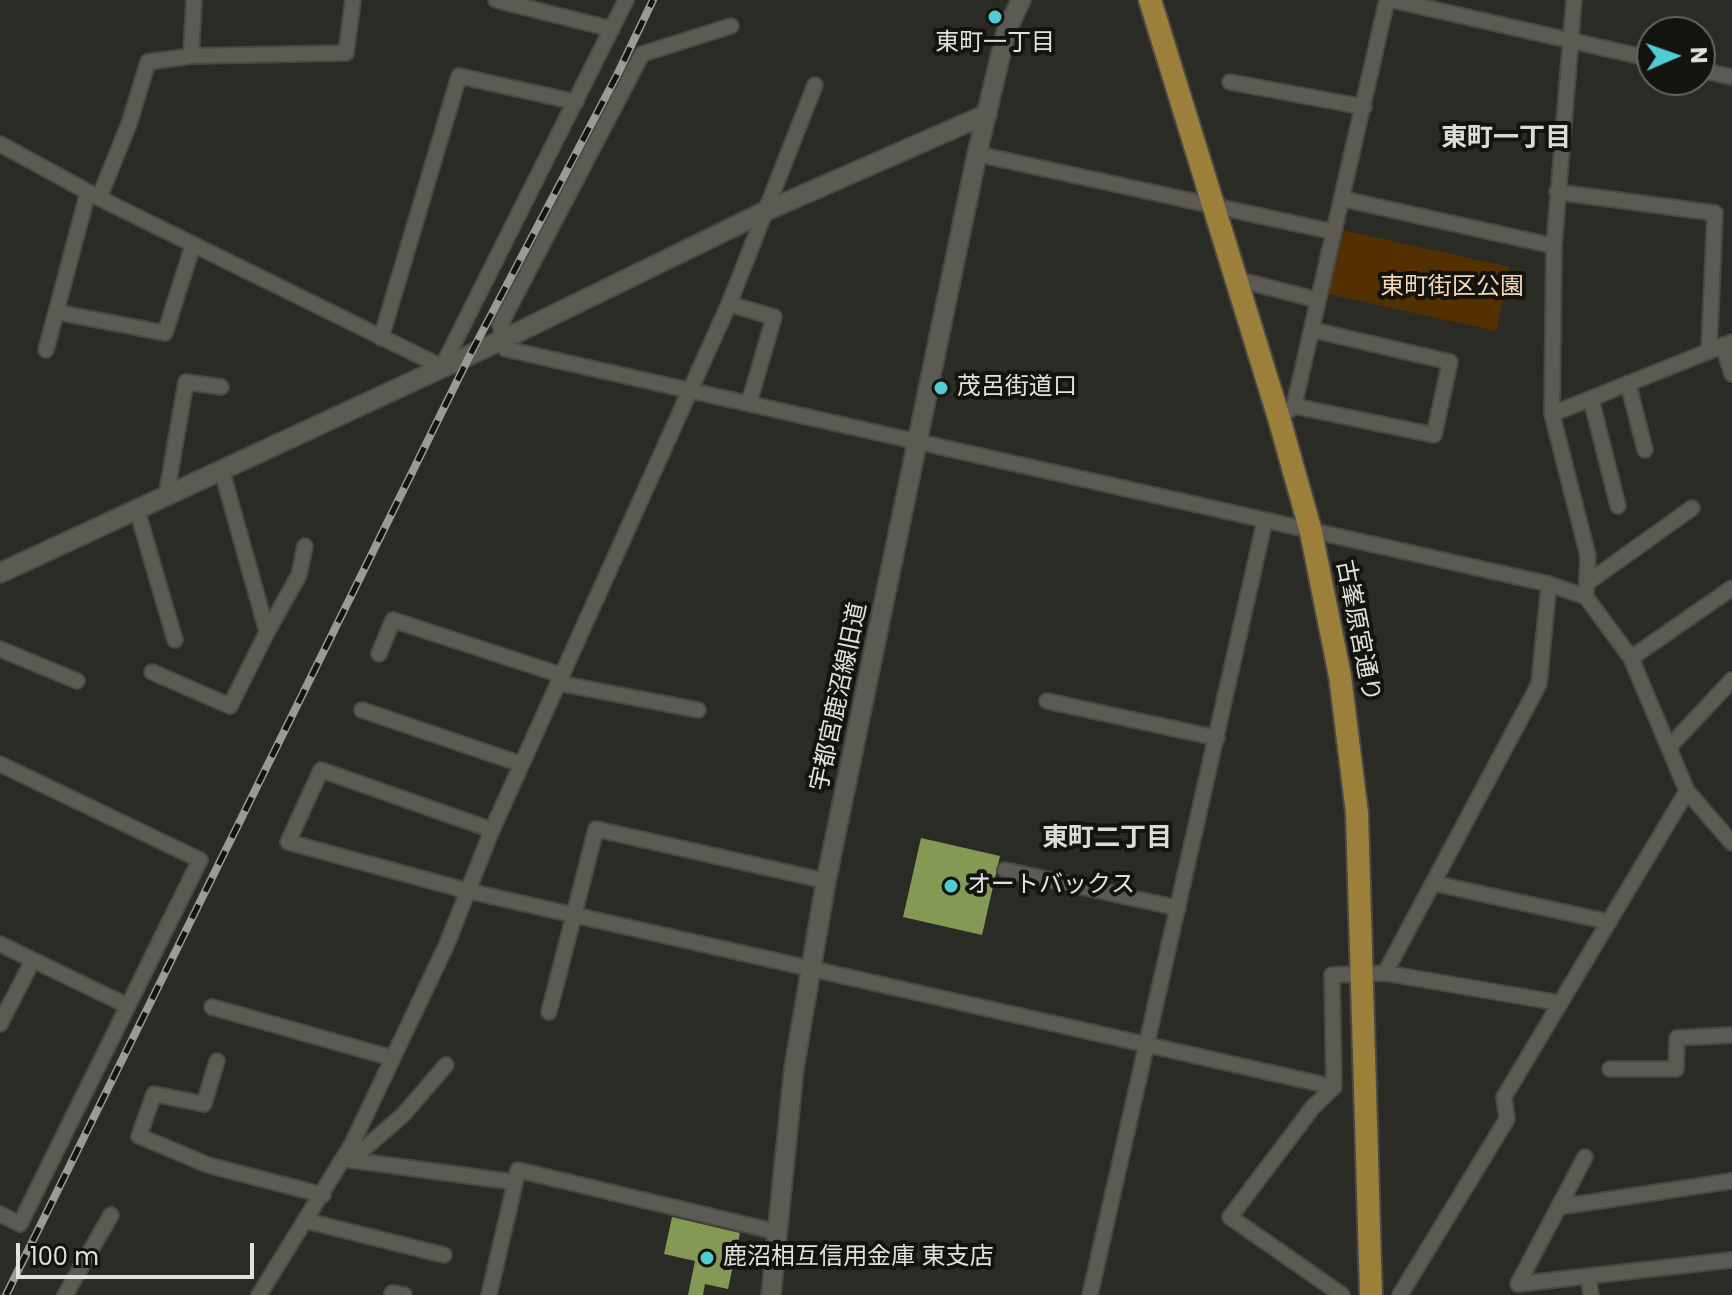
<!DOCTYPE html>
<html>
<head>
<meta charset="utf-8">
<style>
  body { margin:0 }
  #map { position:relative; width:1732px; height:1295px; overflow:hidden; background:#2b2b25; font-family:Poppins,sans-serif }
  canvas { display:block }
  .north { position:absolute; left:1636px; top:16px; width:80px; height:80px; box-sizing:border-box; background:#131310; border:2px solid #656562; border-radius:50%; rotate:88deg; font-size:22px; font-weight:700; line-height:32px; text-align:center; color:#e1e1dd }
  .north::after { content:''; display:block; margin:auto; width:28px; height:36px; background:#51ccd3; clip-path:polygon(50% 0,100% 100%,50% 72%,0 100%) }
  .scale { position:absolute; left:16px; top:1243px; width:238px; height:36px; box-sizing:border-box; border:4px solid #e1e1dd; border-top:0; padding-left:10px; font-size:24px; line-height:28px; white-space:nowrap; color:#e1e1dd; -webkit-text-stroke:6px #131310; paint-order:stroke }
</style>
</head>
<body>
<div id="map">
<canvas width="1732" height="1295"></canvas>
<div class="north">N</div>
<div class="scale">100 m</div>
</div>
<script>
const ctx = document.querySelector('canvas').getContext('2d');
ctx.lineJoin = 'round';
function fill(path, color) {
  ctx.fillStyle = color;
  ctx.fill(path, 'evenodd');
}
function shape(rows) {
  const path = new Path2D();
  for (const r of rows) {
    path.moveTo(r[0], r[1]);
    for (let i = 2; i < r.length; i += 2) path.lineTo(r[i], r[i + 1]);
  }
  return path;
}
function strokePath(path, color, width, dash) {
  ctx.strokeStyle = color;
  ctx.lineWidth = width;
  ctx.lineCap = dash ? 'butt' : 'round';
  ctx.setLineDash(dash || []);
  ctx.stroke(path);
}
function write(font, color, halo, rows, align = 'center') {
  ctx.font = font + ' Poppins,"Noto Sans JP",sans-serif';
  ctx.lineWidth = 8;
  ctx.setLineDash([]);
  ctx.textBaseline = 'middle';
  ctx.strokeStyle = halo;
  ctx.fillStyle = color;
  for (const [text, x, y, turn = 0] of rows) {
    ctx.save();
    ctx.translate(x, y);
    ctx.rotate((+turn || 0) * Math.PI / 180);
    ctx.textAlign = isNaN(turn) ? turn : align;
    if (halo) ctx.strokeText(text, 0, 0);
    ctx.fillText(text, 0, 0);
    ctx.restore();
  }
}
fill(shape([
  [1342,230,1510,267,1496,331,1328,294]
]), '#542f00');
fill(shape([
  [921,838,1000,856,982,935,903,917],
  [672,1217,740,1233,728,1289,705,1284,703,1295,688,1295,695,1261,664,1254]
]), '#849953');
const minor = shape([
  [496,0,612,29],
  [1392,0,1652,59],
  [1574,0,1554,246,1552,414,1588,556,1586,597],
  [731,26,642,54,500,325,506,349,1549,584,1586,597,1631,658,1687,791,1732,843],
  [191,56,346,53,353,0],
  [1700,70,1732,77],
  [1230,82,1364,107],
  [0,144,99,198,442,367,626,0],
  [977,154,1334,232],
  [1557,192,1715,213,1709,350],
  [99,198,129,124,148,62,191,56,194,0],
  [1343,199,1554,246],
  [1236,279,1318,300],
  [729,304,774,317,749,403],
  [56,312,165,333,193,245],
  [381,338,459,76,576,102],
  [1723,345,1732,374],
  [46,350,88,192],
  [1628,383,1645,450],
  [1591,399,1618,506],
  [1294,406,1434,435,1450,362,1313,330],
  [1552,414,1732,342],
  [1279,418,1294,406,1387,0],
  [166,497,186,382,221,387],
  [137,510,175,640],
  [1587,583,1692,508],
  [267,632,299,575,305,546],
  [0,649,77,681],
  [379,654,393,620,561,675],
  [1631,658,1732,588],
  [152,672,230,706,267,632,222,471],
  [558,683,698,710],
  [1047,701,1217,738],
  [362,710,521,764],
  [1670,746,1732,680],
  [0,764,200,860,20,1224,0,1214],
  [492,830,321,770,288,842,468,891,1334,1087],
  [1005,870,1178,908],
  [1433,883,1609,922],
  [0,944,33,960],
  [1385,973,1560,1003],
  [212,1007,392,1058],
  [549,1012,596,829,826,881],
  [0,1024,33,960,128,1006],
  [217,1061,204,1104,154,1094,139,1136,208,1165,323,1195],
  [1610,1069,1676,1069,1677,1038,1732,1035],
  [1585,1157,1518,1284,1732,1260],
  [343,1159,514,1182],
  [351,1160,403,1115,446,1065],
  [1559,1207,1732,1181],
  [307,1221,444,1255],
  [1588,1276,1591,1295],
  [392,1293,404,1295],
  [65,1295,111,1215],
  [259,1295,352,1144,447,944,492,830,729,304,815,85],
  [489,1295,518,1170,777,1232],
  [1090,1295,1265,520],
  [1342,1295,1230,1217,1313,1107,1334,1087,1332,975,1385,973,1539,684,1549,584],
  [1400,1295,1507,1119,1504,1097,1687,791]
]);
const tertiary = shape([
  [0,573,502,340,766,211,987,114],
  [771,1295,794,1068,826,881,977,154,1006,32,1021,0]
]);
const primary = shape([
  [1150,0,1279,418,1311,532,1340,676,1357,813,1371,1295]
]);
strokePath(minor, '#494944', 18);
strokePath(tertiary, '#494944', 22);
strokePath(primary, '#494944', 26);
strokePath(minor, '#5b5a53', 14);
strokePath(tertiary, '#5b5a53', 18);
strokePath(primary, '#9b7f3a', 22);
const rail = shape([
  [6,1295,470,355,617,75,653,0]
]);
strokePath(rail, '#9b9b96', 8);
strokePath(rail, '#131310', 5, [15]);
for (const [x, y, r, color] of [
  [995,17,8,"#51ccd3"],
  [941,388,8,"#51ccd3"],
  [951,886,8,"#51ccd3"],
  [707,1258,8,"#51ccd3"]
]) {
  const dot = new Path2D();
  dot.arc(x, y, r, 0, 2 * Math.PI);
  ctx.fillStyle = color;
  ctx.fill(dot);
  strokePath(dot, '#131310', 3);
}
write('24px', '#e1e1dd', '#131310', [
  ["東町一丁目",995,44,"center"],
  ["茂呂街道口",957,388],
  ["オートバックス",967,886],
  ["鹿沼相互信用金庫 東支店",723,1258]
], 'left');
write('24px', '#f5d6b9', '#131310', [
  ["東町街区公園",1452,288]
]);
write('24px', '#e1e1dd', '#131310', [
  ["古峯原宮通り",1357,631,79],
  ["宇都宮鹿沼線旧道",840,697,-78]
]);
write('bold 26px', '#dddcd4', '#131310', [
  ["東町一丁目",1506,139],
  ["東町二丁目",1107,839]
]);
</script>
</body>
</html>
